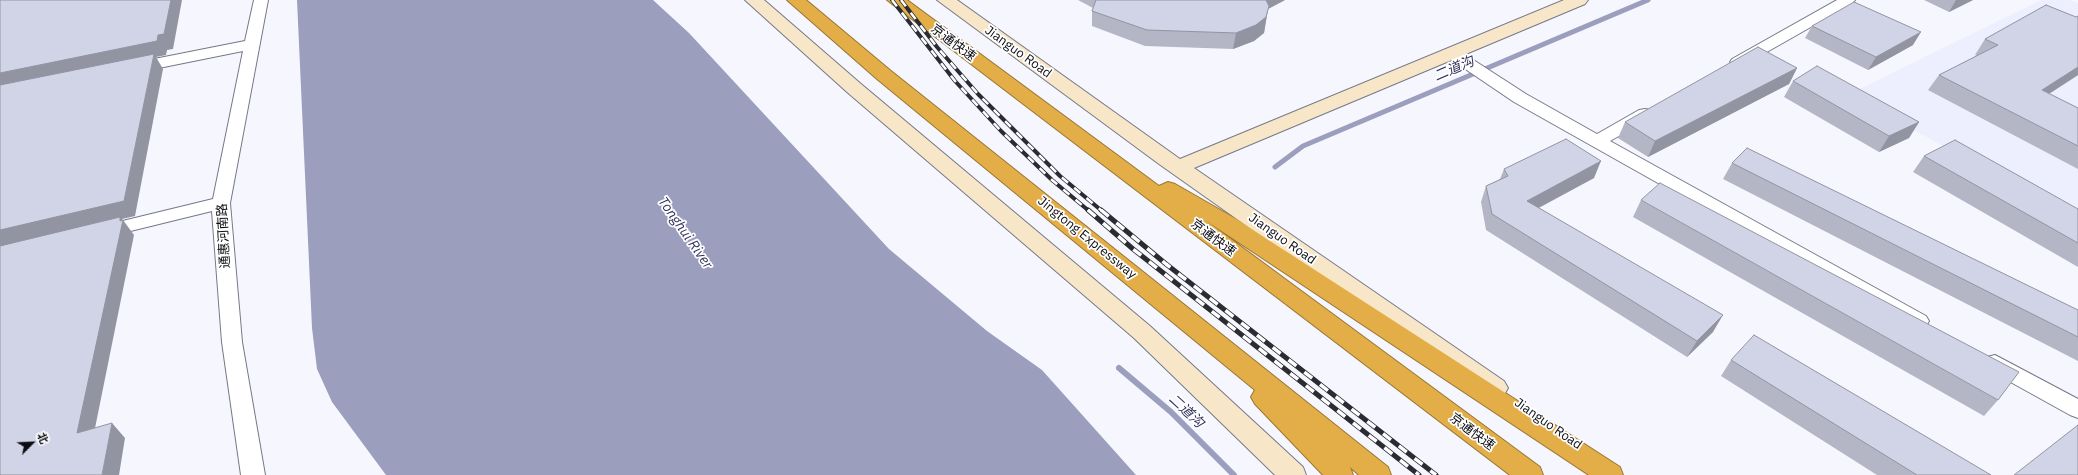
<!DOCTYPE html>
<html>
<head>
<meta charset="utf-8">
<style>
  body { margin:0 }
  #map { position:relative; width:2078px; height:475px; overflow:hidden; background:#f6f7fe; font-family:"IBM Plex Sans","Noto Sans SC",sans-serif }
  canvas { display:block }
  .north { position:absolute; left:12px; top:423px; width:40px; height:40px; -webkit-text-stroke:3px #fff; paint-order:stroke; rotate:66deg; font-size:11px; font-weight:700; line-height:16px; text-align:center; color:#0c0d13 }
  .north::after { content:''; display:block; margin:auto; width:14px; height:18px; background:#0c0d13; clip-path:polygon(50% 0,100% 100%,50% 72%,0 100%) }
</style>
</head>
<body>
<div id="map">
<canvas width="2078" height="475"></canvas>
<div class="north">北</div>
</div>
<script>
const ctx = document.querySelector('canvas').getContext('2d');
ctx.lineJoin = 'round';
function fill(path, color) {
  ctx.fillStyle = color;
  ctx.fill(path, 'evenodd');
}
function shape(rows) {
  const path = new Path2D();
  for (const r of rows) {
    path.moveTo(r[0], r[1]);
    for (let i = 2; i < r.length; i += 2) path.lineTo(r[i], r[i + 1]);
  }
  return path;
}
function strokePath(path, color, width, dash) {
  ctx.strokeStyle = color;
  ctx.lineWidth = width;
  ctx.lineCap = dash ? 'butt' : 'round';
  ctx.setLineDash(dash || []);
  ctx.stroke(path);
}
function write(font, color, halo, rows, align = 'center') {
  ctx.font = font + ' "IBM Plex Sans","Noto Sans SC",sans-serif';
  ctx.lineWidth = 3.5;
  ctx.setLineDash([]);
  ctx.textBaseline = 'middle';
  ctx.strokeStyle = halo;
  ctx.fillStyle = color;
  for (const [text, x, y, turn = 0] of rows) {
    ctx.save();
    ctx.translate(x, y);
    ctx.rotate((+turn || 0) * Math.PI / 180);
    ctx.textAlign = isNaN(turn) ? turn : align;
    if (halo) ctx.strokeText(text, 0, 0);
    ctx.fillText(text, 0, 0);
    ctx.restore();
  }
}
fill(shape([
  [2041,0,2070,0,2078,3,2078,217,1847,95]
]), '#edefff');
fill(shape([
  [297,0,653,0,689,33,889,249,987,331,1042,370,1136,475,386,475,332,402,317,369,312,328]
]), '#9b9ebc');
strokePath(shape([
  [1275,167,1303,146,1648,0]
]), '#9b9ebc', 5);
strokePath(shape([
  [1119,368,1171,412,1234,475]
]), '#9b9ebc', 6);
const street = shape([
  [254,0,268,0,230,203,242,342,265,475,241,475,222,342,212,211,102,238,95,237,93,232,95,227,102,226,213,199,243,51,134,73,128,71,126,68,128,65,134,63,245,41,254,0],
  [1837,0,1855,0,1853,3,1744,65,1738,67,1732,65,1730,62,1732,59,1837,0],
  [1452,48,1458,50,1526,94,1597,134,1639,110,1645,109,1651,110,1653,114,1651,118,1610,141,1926,316,1929,321,1926,326,1919,329,1912,326,1514,102,1446,56,1444,53,1446,50,1452,48],
  [1995,355,2078,399,2078,418,2070,415,1987,369,1984,363,1987,357,1995,355]
]);
const secondary = shape([
  [745,0,764,0,861,84,1150,326,1303,467,1306,475,1275,475,1134,338,847,92,745,0],
  [937,0,957,0,1180,159,1564,0,1588,0,1585,4,1194,168,1504,381,1508,388,1504,395,1495,398,1486,395,1159,164,937,0]
]);
const highway = shape([
  [787,0,806,0,891,71,1388,467,1391,475,1359,475,1350,467,1353,475,1323,475,1255,404,1251,397,1255,390,877,79,787,0],
  [887,0,907,0,1159,186,1168,182,1175,184,1236,219,1620,467,1623,475,1589,475,1205,220,1540,467,1543,475,1510,475,887,0]
]);
strokePath(street, '#767889', 2);
strokePath(secondary, '#767889', 2);
strokePath(highway, '#987635', 2);
fill(street, '#fff');
fill(secondary, '#f7e7c8');
fill(highway, '#e3ae47');
const railFar1 = shape([
  [892,0,955,81,1001,131,1052,180,1089,211],
  [901,0,937,47,978,94,1060,176,1102,211]
]);
const rail = shape([
  [1088,210,1133,249,1419,475],
  [1101,210,1166,264,1436,475]
]);
strokePath(railFar1, '#2b2c32', 4);
strokePath(rail, '#2b2c32', 5);
strokePath(railFar1, '#fff', 2.5, [8]);
strokePath(rail, '#fff', 3.5, [10]);
fill(shape([
  [1078,0,1285,0,1268,9,1264,33,1254,41,1233,49,1145,46,1092,26,1092,11,1093,8],
  [1924,0,1973,0,1949,12],
  [2078,16,2078,75,2049,94,2078,108,2078,169,1928,90,1939,75,1977,56,1975,55,1985,39,2076,17],
  [1812,26,1913,45,1868,70,1805,38],
  [1797,68,1789,84,1648,157,1618,138,1625,122],
  [1793,81,1919,122,1909,138,1879,152,1784,97],
  [1924,156,2078,209,2078,267,1913,172],
  [1732,163,2078,310,2078,361,1723,179],
  [1504,169,1594,178,1539,208,1713,332,1687,357,1486,230,1481,202,1486,186,1500,179],
  [1641,200,1998,400,1984,416,1633,217],
  [1731,360,1991,475,1877,475,1721,376]
]), '#b4b6c6');
fill(shape([
  [171,0,182,0,173,49,167,50,166,55,156,57,163,69,135,216,122,219,123,221,123,220,134,235,91,448,77,433,0,249,0,73],
  [1265,0,1285,0,1268,9,1264,33,1254,41,1233,49,1236,33],
  [1956,0,1973,0,1949,12],
  [1921,32,1913,45,1868,70,1876,57],
  [2078,67,2078,75,2030,106,2042,90],
  [1797,68,1789,84,1648,157,1655,141],
  [1919,122,1909,138,1879,152,1889,136],
  [1601,161,1594,178,1521,217,1527,201],
  [1723,315,1713,332,1687,357,1697,341],
  [112,423,125,438,119,475,102,475]
]), '#9294a1');
const building = shape([
  [0,0,171,0,164,34,158,35,157,41,0,73,0,0],
  [1096,0,1266,0,1269,6,1266,17,1256,25,1236,33,1147,30,1092,11,1096,0],
  [1854,2,1921,32,1876,57,1812,26,1854,2],
  [2046,5,2076,17,2078,16,2078,67,2042,90,2078,108,2078,146,1939,75,1998,45,1985,39,2046,5],
  [1758,47,1797,68,1655,141,1625,122,1758,47],
  [154,54,124,201,0,230,0,85,154,54],
  [1817,66,1919,122,1889,136,1793,81,1817,66],
  [1566,139,1601,161,1527,201,1723,315,1697,341,1492,214,1486,186,1508,176,1504,169,1566,139],
  [1955,140,2078,209,2078,243,1924,156,1955,140],
  [1747,148,2078,310,2078,337,1732,163,1747,148],
  [1660,183,2019,372,1998,400,1641,200,1660,183],
  [120,217,120,221,123,220,77,433,112,423,102,475,0,475,0,246,120,217],
  [1754,335,1991,475,1917,475,1731,360,1754,335],
  [2078,425,2078,475,2014,475,2078,425]
]);
fill(building, '#d1d4e6');
strokePath(building, '#9294a1', 1);
write('13px', '#0c0d13', '#fff', [
  ["京通快速",953,43,37],
  ["Jianguo Road",1018,52,36],
  ["通惠河南路",224,236,-93],
  ["Jingtong Expressway",1087,238,39],
  ["京通快速",1213,238,37],
  ["Jianguo Road",1282,239,35],
  ["Jianguo Road",1548,424,35],
  ["京通快速",1472,432,37]
]);
write('italic 14px', '#30315c', '#fff', [
  ["二道沟",1454,69,-23],
  ["Tonghui River",685,233,55],
  ["二道沟",1186,411,43]
]);
</script>
</body>
</html>
